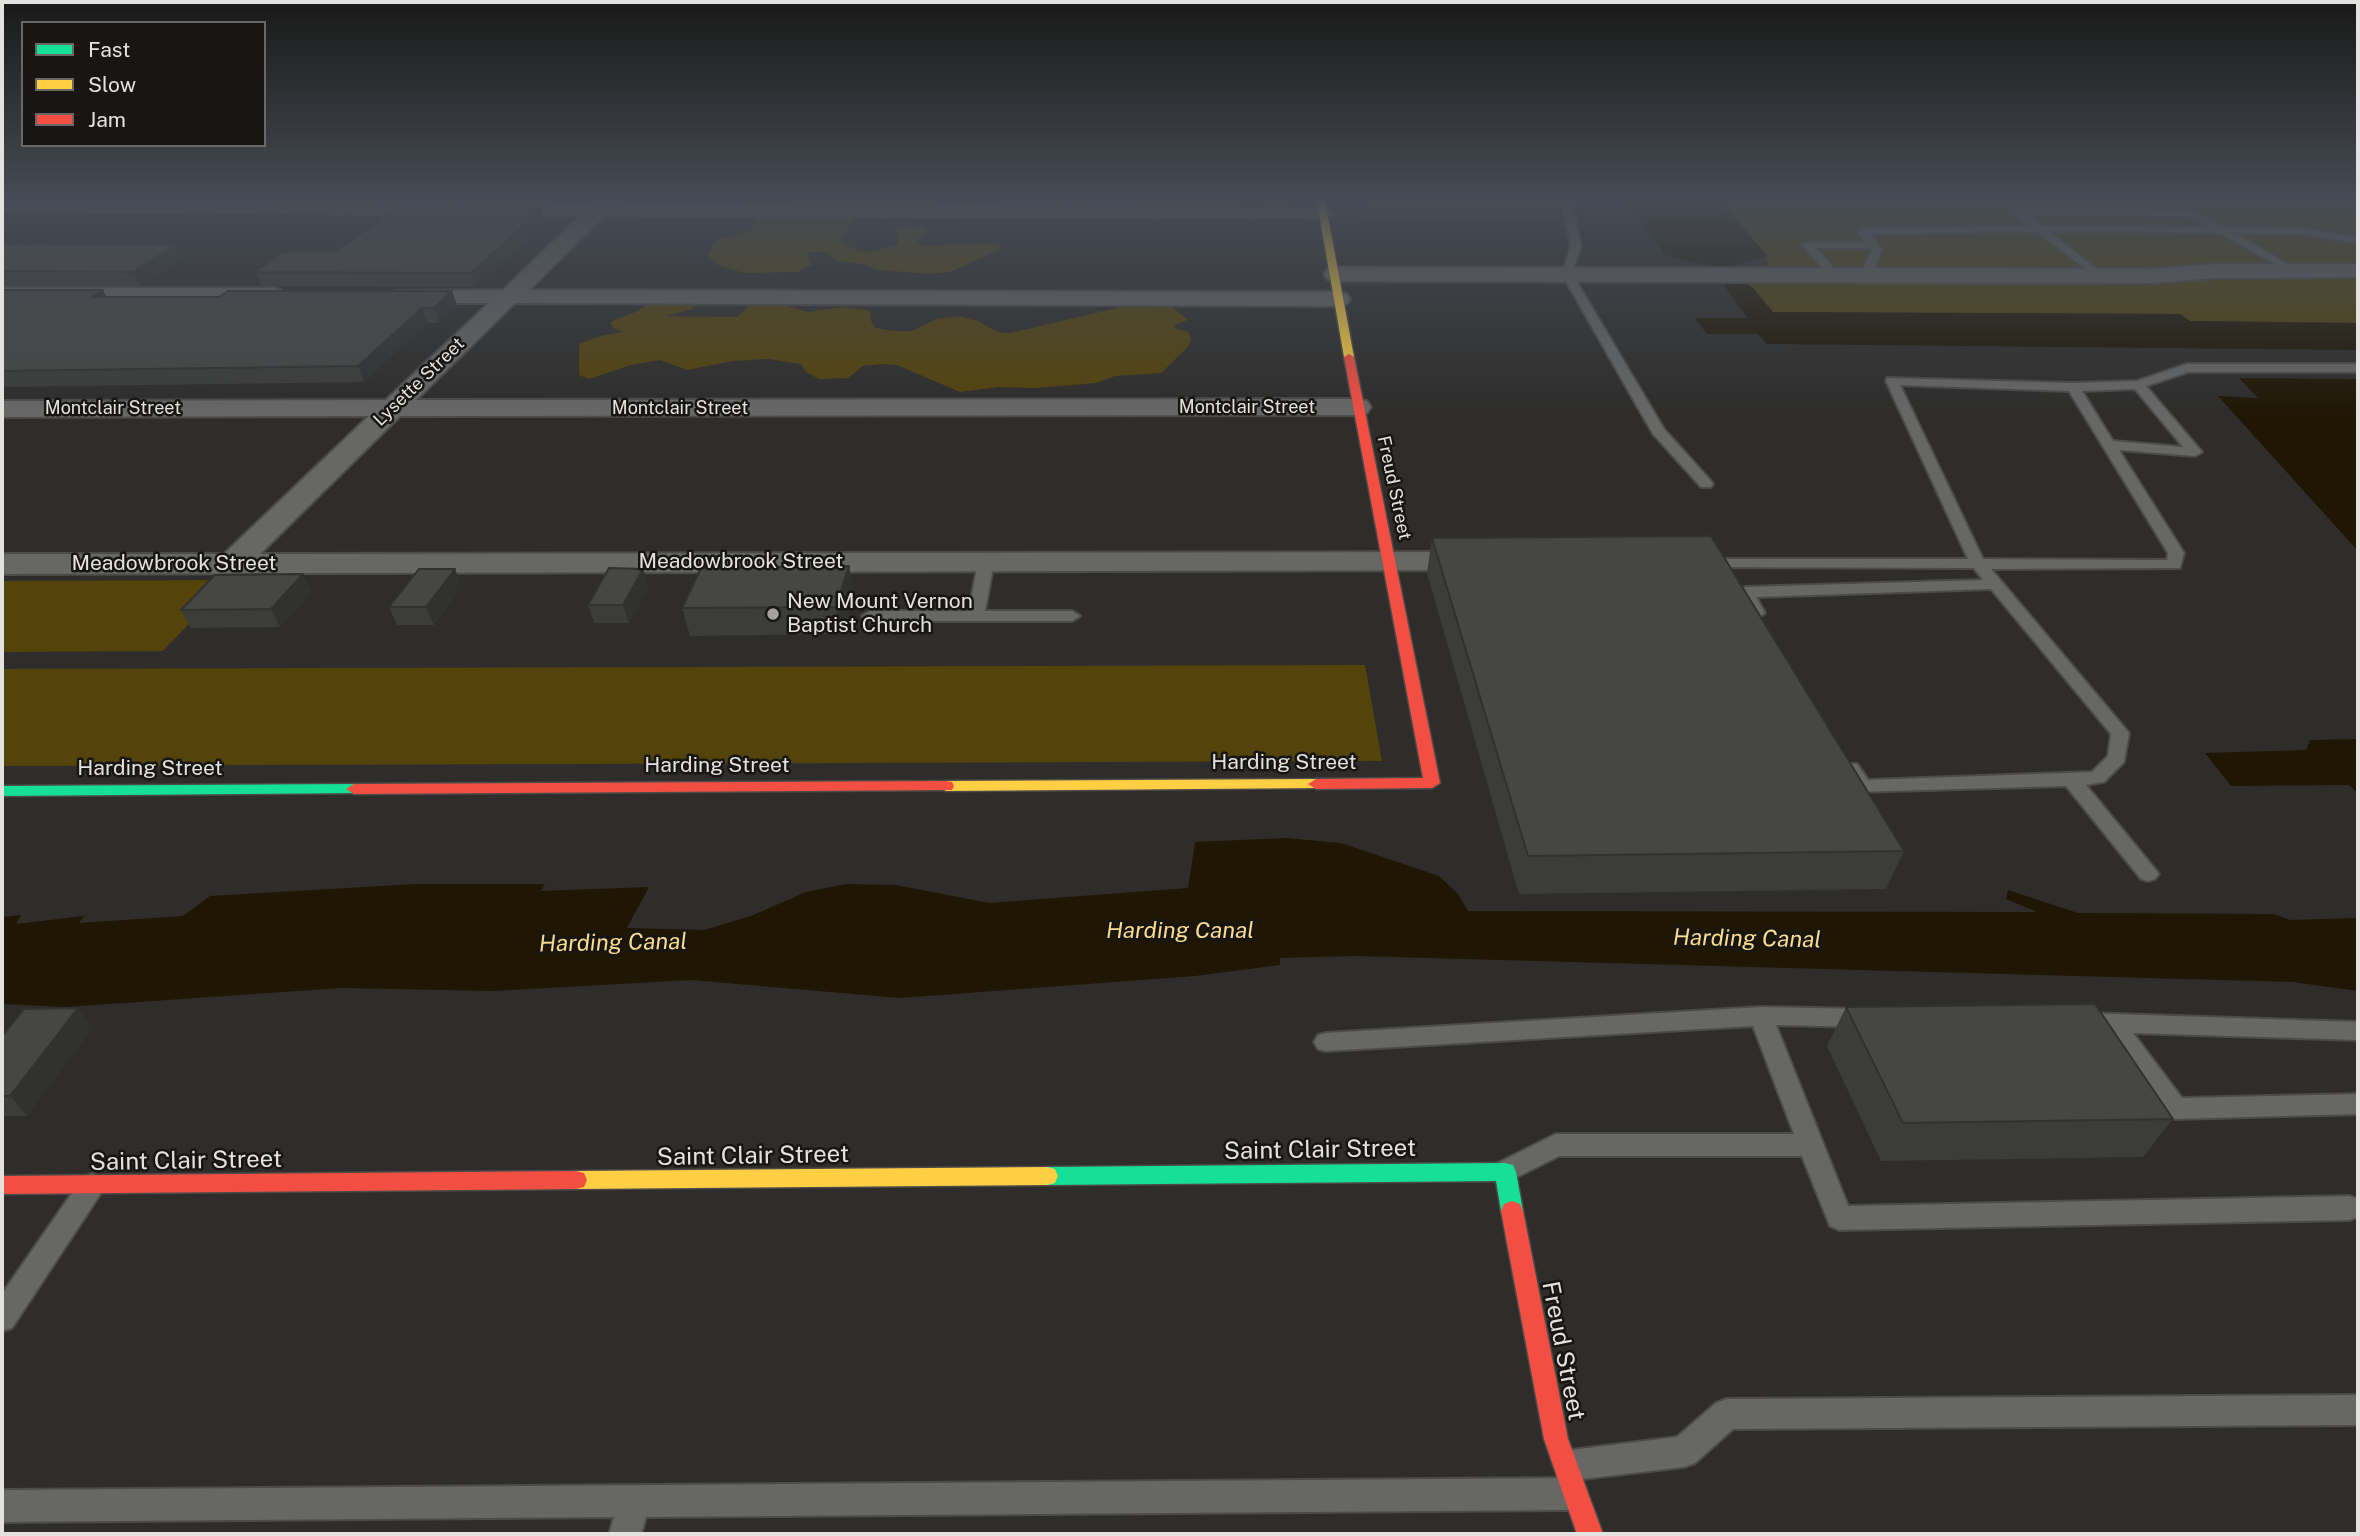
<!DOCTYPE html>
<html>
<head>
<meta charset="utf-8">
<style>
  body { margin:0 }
  #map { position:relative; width:2360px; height:1536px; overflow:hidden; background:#2e2d2b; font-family:"Public Sans",sans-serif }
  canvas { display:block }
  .frame { position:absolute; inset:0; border:4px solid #e3e2e0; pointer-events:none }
  .legend { position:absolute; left:21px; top:21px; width:245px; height:126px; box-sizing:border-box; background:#171615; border:2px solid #696866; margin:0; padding:9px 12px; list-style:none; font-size:21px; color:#e3e2e0 }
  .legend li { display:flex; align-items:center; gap:14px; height:35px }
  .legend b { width:35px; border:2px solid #696866 }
</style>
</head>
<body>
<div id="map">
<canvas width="2360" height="1536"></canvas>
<div class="frame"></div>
<ul class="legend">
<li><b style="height:9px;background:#16e098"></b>Fast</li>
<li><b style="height:9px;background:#ffcf43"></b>Slow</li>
<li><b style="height:9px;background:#f24e42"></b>Jam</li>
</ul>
</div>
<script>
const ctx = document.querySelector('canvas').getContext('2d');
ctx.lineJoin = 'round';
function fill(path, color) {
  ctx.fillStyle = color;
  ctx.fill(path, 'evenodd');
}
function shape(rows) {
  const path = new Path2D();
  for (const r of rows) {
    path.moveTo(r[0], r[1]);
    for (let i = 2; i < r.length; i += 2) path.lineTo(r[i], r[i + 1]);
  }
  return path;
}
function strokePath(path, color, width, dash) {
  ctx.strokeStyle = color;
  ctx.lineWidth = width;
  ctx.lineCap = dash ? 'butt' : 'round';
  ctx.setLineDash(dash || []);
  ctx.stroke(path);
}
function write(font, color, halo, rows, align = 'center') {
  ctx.font = font + ' "Public Sans",sans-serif';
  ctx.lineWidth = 5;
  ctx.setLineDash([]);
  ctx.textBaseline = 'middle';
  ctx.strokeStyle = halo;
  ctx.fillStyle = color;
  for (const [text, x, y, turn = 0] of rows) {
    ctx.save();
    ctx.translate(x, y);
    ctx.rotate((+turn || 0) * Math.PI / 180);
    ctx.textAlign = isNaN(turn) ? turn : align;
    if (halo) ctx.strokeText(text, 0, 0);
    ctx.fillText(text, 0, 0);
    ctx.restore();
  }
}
fill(shape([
  [792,201,938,201,896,205,790,205],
  [1720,201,2358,201,2358,323,2190,321,2180,314,1773,312,1753,288,1724,281,1716,268,1768,267,1767,256],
  [758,214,856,215,840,240,851,248,866,253,898,245,897,228,911,225,926,228,926,234,919,237,917,242,924,246,989,243,999,245,999,250,950,272,931,274,877,270,863,264,837,261,827,252,814,252,807,253,811,265,798,272,745,273,720,266,707,255,716,241,751,230],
  [696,301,692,309,666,316,737,317,750,305,773,302,808,312,842,307,870,311,871,321,875,328,894,331,911,331,937,319,959,316,978,321,997,332,1010,333,1134,304,1153,303,1171,306,1188,320,1175,325,1175,328,1188,332,1191,339,1188,347,1161,373,1115,376,1096,383,1035,388,999,387,960,392,897,365,881,364,863,366,848,378,819,379,806,372,801,364,768,359,732,361,688,370,660,360,631,365,589,379,579,375,579,344,600,336,624,332,613,328,610,322,638,311,650,302],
  [231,580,163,651,2,652,2,581],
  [1365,665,1382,761,2,766,2,669]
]), '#54430a');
fill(shape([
  [1627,201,1720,201,1767,256,1731,266,1713,266,1666,256],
  [1729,201,2177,201,2180,203],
  [1724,281,1742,281,1753,288,1773,312,2180,314,2190,321,2358,323,2358,350,1767,344,1758,334,1707,334,1695,318,1748,318,1725,287],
  [2239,378,2358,379,2358,551,2218,396,2258,398],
  [2358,739,2358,793,2349,785,2231,786,2205,753,2306,750,2310,740],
  [1286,838,1341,843,1439,876,1458,894,1468,911,2037,912,2006,899,2008,890,2078,913,2274,914,2290,920,2358,918,2358,991,2293,982,1356,956,1280,958,1280,965,1195,976,900,998,691,980,494,991,341,988,66,1007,2,1004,2,917,21,915,16,924,84,916,79,923,183,916,210,896,415,884,545,884,541,891,649,887,627,928,704,930,751,916,806,892,846,884,896,885,989,903,1188,888,1195,842]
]), '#1f1604');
const lane = shape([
  [1561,201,1571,201,1581,246,1572,274,1664,429,1711,481,1713,484,1711,487,1701,487,1653,434,1562,274,1571,246,1561,201],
  [2018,209,2190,210,2224,227,2300,228,2358,237,2358,243,2300,234,2235,233,2296,269,2297,271,2292,274,2220,233,2050,232,2102,273,2102,277,2098,278,2037,232,1870,234,1882,250,1872,275,1866,278,1860,275,1872,250,1870,248,1816,248,1840,275,1834,278,1830,277,1802,245,1807,242,1865,242,1857,231,1862,228,2029,226,2013,212,2018,209],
  [2028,215,2188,216,2208,227,2042,226,2028,215],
  [2187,364,2358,364,2358,372,2188,372,2146,386,2202,452,2195,456,2119,450,2184,553,2180,568,1991,569,2129,733,2124,762,2104,782,2086,785,2155,869,2159,874,2155,879,2148,881,2141,879,2066,786,1855,792,1840,768,1843,764,1857,764,1868,780,2092,772,2108,756,2111,734,1991,589,1756,597,1765,613,1757,618,1751,617,1737,592,1745,587,1983,580,1974,568,1702,567,1694,562,1696,559,1968,559,1886,381,1887,378,2073,383,2137,381,2187,364],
  [1900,385,2069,391,2168,553,2167,560,1983,559,1900,385],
  [2135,389,2183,447,2113,441,2082,391,2135,389],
  [986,557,994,562,985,611,1072,611,1080,616,1072,621,870,621,862,616,870,611,969,611,978,562,986,557],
  [1761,1007,1864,1009,1872,1012,1876,1018,1872,1024,1864,1027,1776,1025,1848,1206,2350,1196,2358,1199,2358,1217,2350,1220,1839,1230,1830,1226,1802,1156,1559,1156,1505,1183,1496,1180,1492,1172,1496,1164,1556,1134,1794,1134,1753,1026,1326,1051,1318,1049,1314,1042,1318,1035,1326,1033,1761,1007],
  [2084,1013,2358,1022,2358,1040,2133,1033,2182,1098,2358,1094,2358,1114,2176,1119,2167,1116,2106,1032,2076,1029,2072,1022,2076,1015,2084,1013],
  [92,1174,101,1177,105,1185,101,1193,12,1328,2,1331,2,1294,83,1177,92,1174],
  [2358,1395,2358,1425,1733,1429,1695,1463,1684,1467,1574,1480,1580,1483,1585,1494,1580,1505,1569,1510,646,1517,641,1534,609,1534,614,1517,2,1522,2,1490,1566,1478,1560,1476,1556,1465,1560,1454,1571,1450,1677,1437,1716,1403,1727,1399,2358,1395]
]);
const street = shape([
  [2,201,594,204,596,201,618,201,616,204,1323,208,1330,210,1333,214,1330,218,604,216,529,290,1339,292,1347,294,1350,299,1347,304,1339,306,515,303,416,400,1358,399,1367,401,1371,407,1367,413,1358,415,400,416,260,554,1480,552,1491,554,1496,561,1491,568,1480,570,2,574,2,554,224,554,369,416,2,417,2,401,386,400,489,303,403,303,395,301,392,296,395,291,503,290,581,215,2,212,2,201],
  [2214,264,2358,264,2358,277,2214,278,2152,283,1335,281,1327,279,1324,274,1327,269,1335,267,2152,269,2214,264],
  [2,288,273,288,281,290,284,295,281,300,273,302,2,302,2,288]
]);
const fast = shape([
  [354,784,362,789,360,793,2,796,2,786,354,784],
  [1505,1163,1513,1165,1516,1172,1523,1211,1520,1218,1512,1221,1504,1218,1501,1211,1496,1181,1047,1185,1039,1183,1036,1176,1039,1169,1047,1167,1505,1163]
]);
const slow = shape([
  [1317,201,1325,201,1354,357,1349,360,1344,357,1317,201],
  [1316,779,1322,780,1324,784,1322,788,946,791,938,786,946,781,1316,779],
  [1047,1167,1055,1169,1058,1176,1055,1183,1047,1185,576,1189,568,1187,565,1180,568,1173,576,1171,1047,1167]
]);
const jam = shape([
  [1349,354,1354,357,1440,783,1432,788,1316,789,1308,784,1316,779,1423,778,1344,357,1349,354],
  [946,781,952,782,954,786,952,790,354,794,346,789,354,784,946,781],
  [576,1171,584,1173,587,1180,584,1187,576,1189,2,1194,2,1176,576,1171],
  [1512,1201,1520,1204,1523,1211,1568,1439,1603,1534,1577,1534,1544,1439,1501,1211,1504,1204,1512,1201]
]);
strokePath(lane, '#4c4b49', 4);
strokePath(street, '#4c4b49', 4);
strokePath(fast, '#4c4b49', 3);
strokePath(slow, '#4c4b49', 3);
strokePath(jam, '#4c4b49', 3);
fill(lane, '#676766');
fill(street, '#676766');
fill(fast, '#16e098');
fill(slow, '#ffcf43');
fill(jam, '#f24e42');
fill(shape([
  [1360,201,1560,201,1557,221,1364,220],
  [539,204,543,217,536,224,538,229,476,287,261,286,255,272],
  [2,244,182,259,140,286,2,286],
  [2,290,103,290,106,297,219,297,452,291,457,306,439,323,427,323,364,382,2,387],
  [1432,538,1904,851,1886,889,1519,894,1427,573],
  [849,566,854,593,841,634,690,636,682,608],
  [643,569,649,587,629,623,594,623,588,605],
  [462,587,434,625,397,625,389,607],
  [312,592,280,627,191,628,181,610],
  [1846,1007,2173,1119,2143,1157,1881,1161,1827,1046],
  [93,1028,27,1116,2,1116,2,1036]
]), '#3c3c3a');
fill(shape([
  [539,204,543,217,536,224,538,229,476,287,471,273],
  [175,245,182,259,140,286,133,272],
  [103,290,110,305,92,297],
  [452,291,457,306,439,323,434,308],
  [422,308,427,323,364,382,358,366],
  [849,566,854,593,841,634,836,607],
  [455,569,462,587,434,625,426,607],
  [643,569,649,587,629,623,623,605],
  [303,574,312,592,280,627,271,609],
  [78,1008,93,1028,27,1116,10,1096]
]), '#313130');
const building = shape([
  [404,203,539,204,527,216,534,216,471,273,255,272,283,252,335,252,404,203],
  [2,244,175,245,133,272,2,271,2,244],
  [2,290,103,290,92,297,219,297,228,291,452,291,434,308,422,308,358,366,2,371,2,290],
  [1711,536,1904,851,1528,856,1432,538,1711,536],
  [849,566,836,607,682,608,701,568,849,566],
  [609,568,643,569,623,605,588,605,609,568],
  [419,569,455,569,426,607,389,607,419,569],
  [303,574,271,609,181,610,215,575,303,574],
  [2095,1004,2173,1119,1903,1123,1846,1007,2095,1004],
  [78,1008,10,1096,2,1096,2,1036,24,1009,78,1008]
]);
fill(building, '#464644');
strokePath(building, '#313130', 2);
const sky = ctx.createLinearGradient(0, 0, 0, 416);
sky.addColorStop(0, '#191918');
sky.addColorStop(0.48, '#464c55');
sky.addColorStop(1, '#464c5500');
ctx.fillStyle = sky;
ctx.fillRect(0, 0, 2360, 416);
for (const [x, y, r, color] of [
  [773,614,7,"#a4a3a1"]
]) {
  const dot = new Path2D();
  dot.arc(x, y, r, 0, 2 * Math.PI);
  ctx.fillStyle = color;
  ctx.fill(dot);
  strokePath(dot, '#171615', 2.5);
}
write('18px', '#e3e2e0', '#171615', [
  ["Lysette Street",419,382,-44],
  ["Montclair Street",1247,407],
  ["Montclair Street",113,408],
  ["Montclair Street",680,408],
  ["Freud Street",1394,488,78]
]);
write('21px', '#e3e2e0', '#171615', [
  ["Meadowbrook Street",741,562],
  ["Meadowbrook Street",174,564],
  ["Harding Street",1284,763],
  ["Harding Street",717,766],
  ["Harding Street",150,769]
]);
write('21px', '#e3e2e0', '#171615', [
  ["New Mount Vernon",787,602],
  ["Baptist Church",787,626]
], 'left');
write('italic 23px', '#fcdc8c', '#171615', [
  ["Harding Canal",1180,931],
  ["Harding Canal",1747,939,1],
  ["Harding Canal",613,943,-1]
]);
write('24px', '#e3e2e0', '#171615', [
  ["Saint Clair Street",1320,1150,-1],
  ["Saint Clair Street",753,1156,-1],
  ["Saint Clair Street",186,1161,-1],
  ["Freud Street",1563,1351,79]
]);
</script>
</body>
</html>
